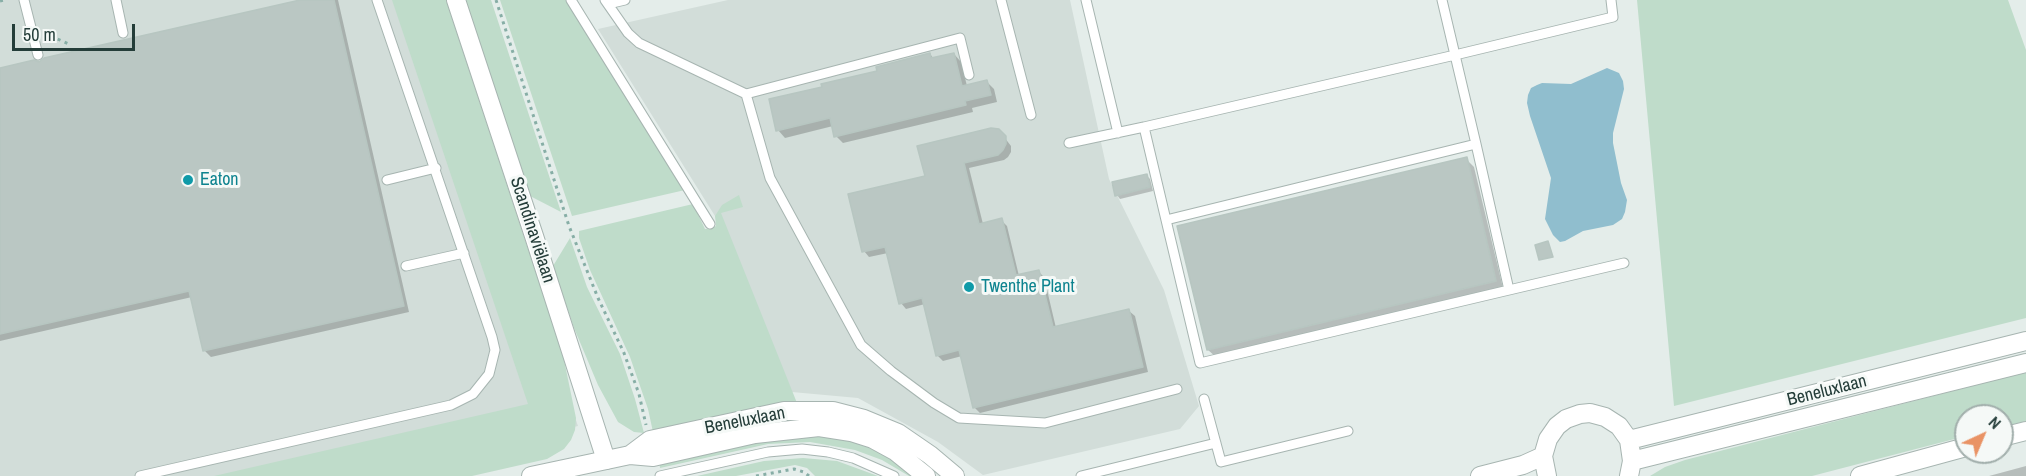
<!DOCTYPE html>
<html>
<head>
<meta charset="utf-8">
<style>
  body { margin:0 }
  #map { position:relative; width:2026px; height:476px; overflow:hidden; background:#e4edea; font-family:"Archivo Narrow",sans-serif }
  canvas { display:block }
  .north { position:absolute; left:1954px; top:404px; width:60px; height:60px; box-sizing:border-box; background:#f5f9f7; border:2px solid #a1aeab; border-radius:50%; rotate:44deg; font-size:16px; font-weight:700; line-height:24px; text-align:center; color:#243d39 }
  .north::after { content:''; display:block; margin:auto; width:21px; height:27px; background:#e99365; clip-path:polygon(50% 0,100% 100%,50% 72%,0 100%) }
  .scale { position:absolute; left:12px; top:24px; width:123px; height:27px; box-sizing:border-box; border:3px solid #243d39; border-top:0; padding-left:8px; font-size:18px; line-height:21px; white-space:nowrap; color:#243d39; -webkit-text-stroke:4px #f5f9f7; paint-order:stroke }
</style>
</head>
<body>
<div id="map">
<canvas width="2026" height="476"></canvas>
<div class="north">N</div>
<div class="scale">50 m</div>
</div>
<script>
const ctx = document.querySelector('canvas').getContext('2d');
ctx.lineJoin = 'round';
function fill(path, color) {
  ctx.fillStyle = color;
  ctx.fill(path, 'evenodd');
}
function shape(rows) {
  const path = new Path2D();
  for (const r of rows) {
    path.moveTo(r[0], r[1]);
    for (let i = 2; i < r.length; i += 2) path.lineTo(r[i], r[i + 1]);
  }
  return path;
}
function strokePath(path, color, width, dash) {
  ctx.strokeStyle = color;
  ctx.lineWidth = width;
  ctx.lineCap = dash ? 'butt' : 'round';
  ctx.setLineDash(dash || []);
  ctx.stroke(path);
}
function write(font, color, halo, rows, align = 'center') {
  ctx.font = font + ' "Archivo Narrow",sans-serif';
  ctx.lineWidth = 6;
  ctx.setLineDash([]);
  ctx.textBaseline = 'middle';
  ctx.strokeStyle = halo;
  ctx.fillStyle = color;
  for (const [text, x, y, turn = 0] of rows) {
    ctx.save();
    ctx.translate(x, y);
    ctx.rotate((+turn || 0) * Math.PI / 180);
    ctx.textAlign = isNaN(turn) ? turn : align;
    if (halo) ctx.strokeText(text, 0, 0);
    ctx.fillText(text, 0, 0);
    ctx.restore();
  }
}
fill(shape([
  [0,0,432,0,578,426,373,476,0,476],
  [728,0,1070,0,1109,179,1164,290,1199,406,1180,429,983,475,938,442,858,398,792,392,720,224,598,29]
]), '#d2ddd9');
fill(shape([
  [392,0,446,0,563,355,576,418,575,430,571,440,564,449,547,459,472,476,214,476,528,404],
  [465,0,491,0,561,212,530,196],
  [500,0,568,0,685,190,572,216],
  [1637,0,2008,0,2026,50,2026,318,1674,406],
  [739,195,743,207,721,213,797,403,653,432,648,409,630,357,590,270,579,238,579,231,693,204,705,229,710,229,716,226,715,216,722,205],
  [570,238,587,287,620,354,635,399,644,433,634,432,618,422,598,385,574,328,553,266],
  [2026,372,2026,421,2002,427,2002,416,1966,416,1966,436,1812,476,1650,476,1665,467,1685,460],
  [796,431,862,441,921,476,909,476,882,460,855,450,810,442,768,444,660,468,659,459],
  [803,458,837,461,878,476,815,476,807,468,795,465,736,476,697,476,764,461]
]), '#bfdcca');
fill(shape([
  [1607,68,1619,73,1623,81,1624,89,1613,133,1613,143,1621,183,1627,200,1625,212,1622,219,1613,225,1583,231,1565,241,1560,242,1553,235,1545,219,1551,178,1530,116,1527,103,1528,95,1531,88,1537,85,1542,83,1571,84]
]), '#90bece');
fill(shape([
  [306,0,338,0,409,312,211,357,205,351,192,297,0,341,0,70,39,63],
  [930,54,934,59,954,54,961,62,967,86,987,82,994,89,997,102,972,108,973,112,843,143,836,136,833,126,785,138,778,130,823,88],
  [1001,133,1011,146,1011,152,1008,157,1004,160,969,168,983,224,1001,220,1007,226,1019,276,1038,271,1044,277,1056,328,1129,311,1135,316,1148,372,980,413,974,407,962,356,943,361,937,355,925,304,906,309,901,303,888,253,869,257,864,251,926,177],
  [1466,159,1474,167,1503,288,1216,357,1208,350],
  [1146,175,1150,179,1153,191,1120,199,1117,195],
  [2026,466,2026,476,1989,476]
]), '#0003');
const building = shape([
  [300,0,334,0,404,306,203,351,189,291,0,334,0,68,34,60,39,62,44,58,300,0],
  [930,53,931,58,954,53,962,86,987,80,991,95,965,101,966,105,834,137,830,118,776,131,769,99,822,87,821,84,877,71,876,67,930,53],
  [991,128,999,129,1006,136,1006,144,1003,150,998,155,964,163,979,224,1002,218,1016,275,1039,270,1053,327,1129,309,1143,367,973,408,959,350,936,356,922,298,899,304,885,247,862,252,848,194,925,176,917,146,991,128],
  [1467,157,1496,281,1207,350,1177,226,1467,157],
  [1147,174,1150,187,1115,196,1112,182,1147,174],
  [1548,241,1553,257,1539,260,1535,245,1548,241]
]);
fill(building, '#bac7c3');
strokePath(building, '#b7c6c1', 1.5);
const service = shape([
  [24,0,38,55],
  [116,0,123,33],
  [571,0,710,224],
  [605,0,628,33,639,43,746,94,770,178,861,345,891,371,934,403,959,418,1045,423,1177,389],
  [1001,0,1031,115],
  [1086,0,1118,133],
  [1442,0,1455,55,1613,17,1611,0],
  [608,4,625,0],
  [746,94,960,38,969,75],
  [1144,127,1455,55,1476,144],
  [1069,143,1144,127,1166,220,1476,144,1509,290,1624,263],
  [387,180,436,168],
  [1166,220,1200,363,1509,290],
  [406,266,464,253],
  [1204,399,1221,462,1348,431],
  [140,476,451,405,473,394,489,374,495,350,492,337,377,0],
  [660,476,768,452,802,449,828,452,853,458,894,476],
  [1081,476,1216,443]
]);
const minor = shape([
  [456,0,534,236,606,460],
  [2002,437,2026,431],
  [1860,476,1966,447]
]);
const tertiary = shape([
  [1629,440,2026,341],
  [630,455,650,440,784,411,833,411,864,419,898,433,930,455,955,476],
  [1632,461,2026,363],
  [531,476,630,455,653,457,755,434,819,427,851,432,873,439,895,451,926,476],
  [1480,476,1523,465,1543,456],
  [1547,476,1543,456,1548,439,1557,426,1566,419,1580,414,1590,413,1605,417,1619,426,1629,440,1632,461,1629,476]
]);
strokePath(service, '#a7b5b1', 11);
strokePath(minor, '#a7b5b1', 20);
strokePath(tertiary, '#a7b5b1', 20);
strokePath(shape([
  [496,0,569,226,598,298,624,353,639,394,646,425],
  [0,1,4,0],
  [44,33,69,44],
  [756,476,794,469,804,472,809,476]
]), '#87aea6', 3, [3, 4.5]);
strokePath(service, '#fff', 9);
strokePath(minor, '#fff', 18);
strokePath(tertiary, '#fff', 18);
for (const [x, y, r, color] of [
  [188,180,6,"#0f9aa8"],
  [969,287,6,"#0f9aa8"]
]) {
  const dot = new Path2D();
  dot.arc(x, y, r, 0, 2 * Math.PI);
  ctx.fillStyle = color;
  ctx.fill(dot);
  strokePath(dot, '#f5f9f7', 2);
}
write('18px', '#0d838f', '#f5f9f7', [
  ["Eaton",200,180],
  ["Twenthe Plant",981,287]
], 'left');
write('18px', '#243d39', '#f5f9f7', [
  ["Scandinaviëlaan",532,230,72],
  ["Beneluxlaan",1827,391,-14],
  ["Beneluxlaan",745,421,-11]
]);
</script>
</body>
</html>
